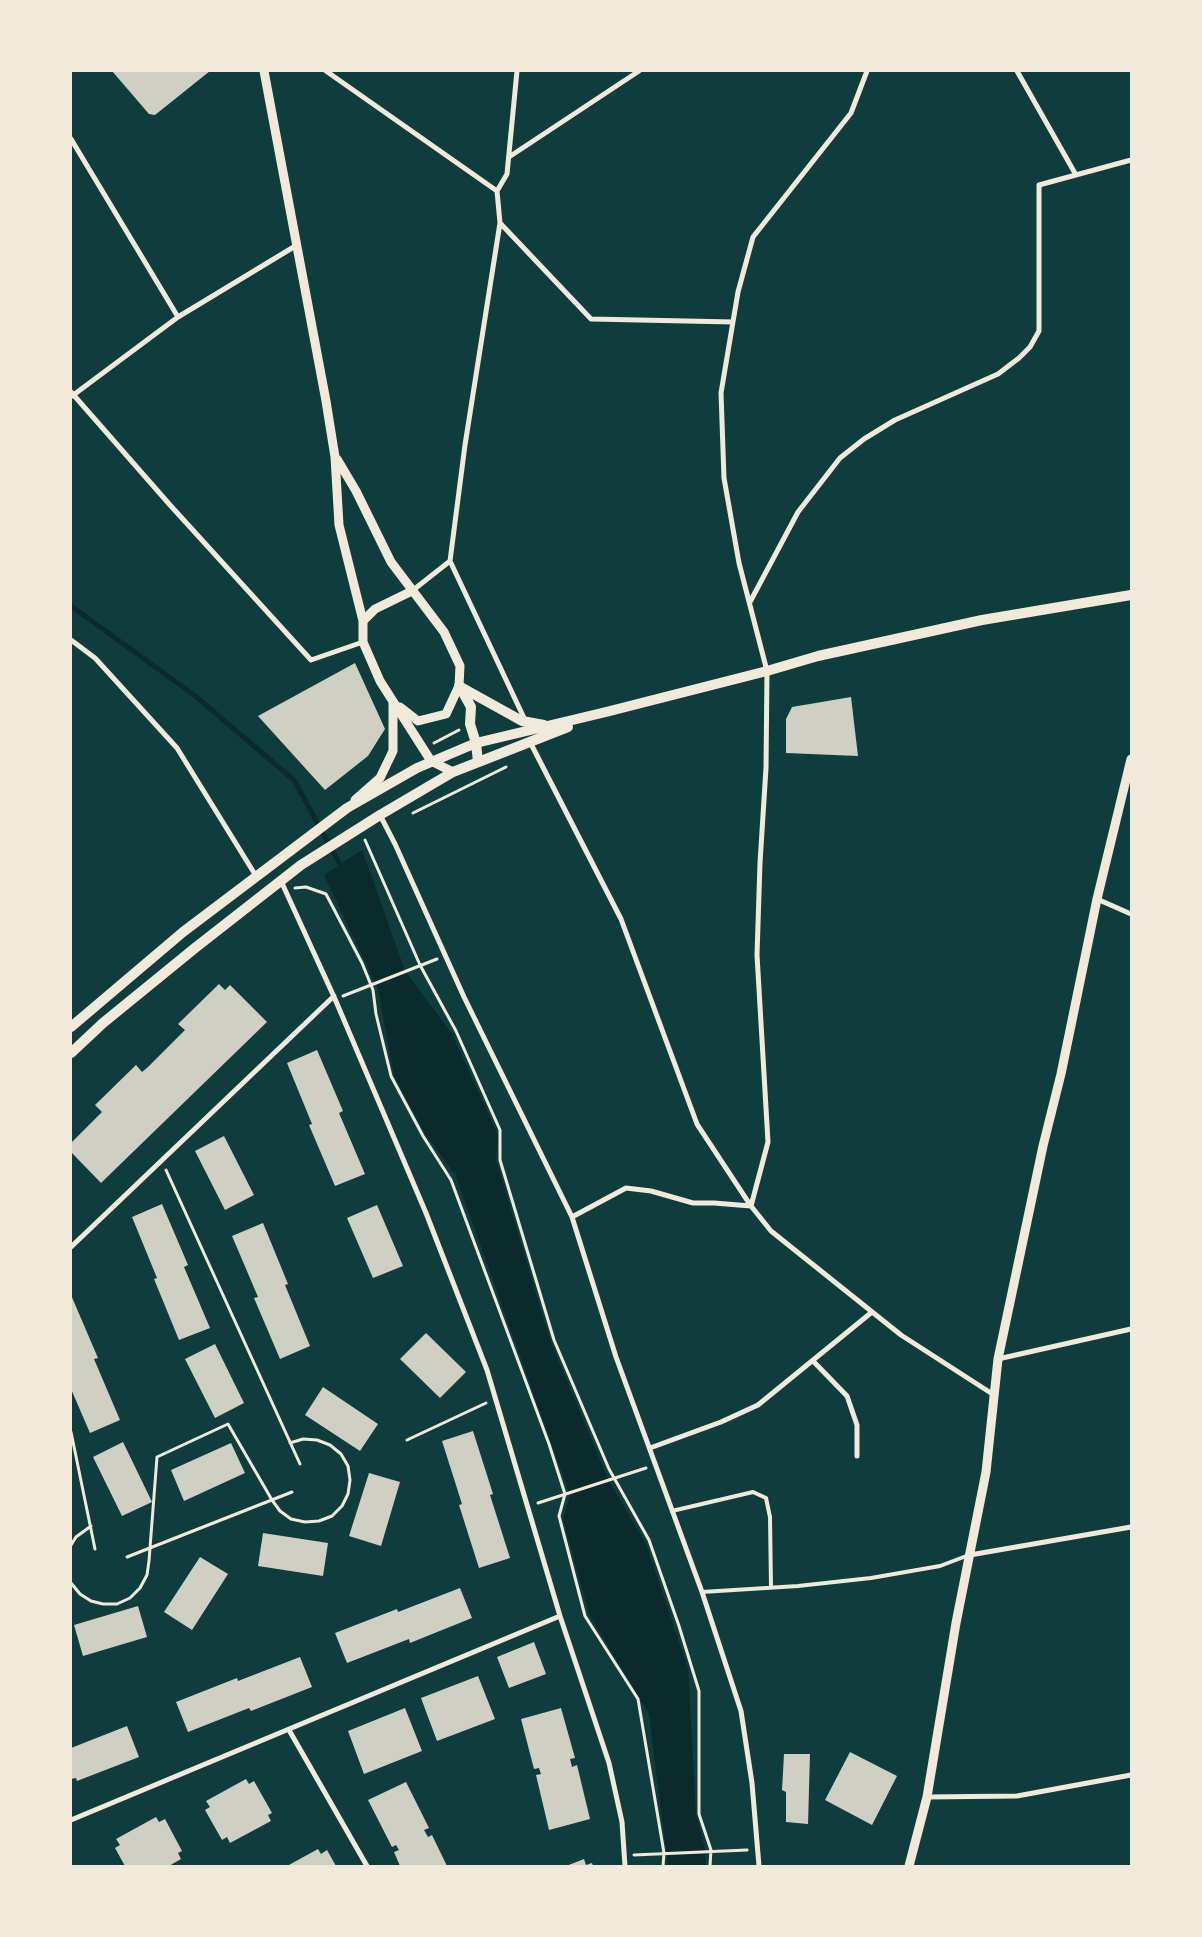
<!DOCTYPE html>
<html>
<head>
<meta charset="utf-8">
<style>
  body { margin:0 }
  #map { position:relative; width:1202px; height:1937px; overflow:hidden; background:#0f3d3e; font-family:Rubik,sans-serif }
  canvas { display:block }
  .frame { position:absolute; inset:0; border:72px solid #f1e9da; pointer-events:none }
</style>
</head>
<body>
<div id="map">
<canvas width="1202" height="1937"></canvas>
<div class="frame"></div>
</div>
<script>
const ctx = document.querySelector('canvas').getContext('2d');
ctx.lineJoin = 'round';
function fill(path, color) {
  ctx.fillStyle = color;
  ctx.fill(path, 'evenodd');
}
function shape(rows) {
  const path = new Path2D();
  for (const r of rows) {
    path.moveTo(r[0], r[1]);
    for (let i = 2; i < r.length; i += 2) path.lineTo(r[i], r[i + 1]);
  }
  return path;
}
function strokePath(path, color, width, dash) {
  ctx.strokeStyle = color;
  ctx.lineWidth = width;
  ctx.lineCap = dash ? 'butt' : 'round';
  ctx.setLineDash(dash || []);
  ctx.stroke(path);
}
fill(shape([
  [362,850,405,971,452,1034,498,1135,496,1160,550,1340,609,1481,646,1544,688,1668,696,1814,706,1853,705,1866,668,1866,649,1714,589,1614,563,1519,570,1496,455,1174,425,1134,394,1076,378,989,324,875]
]), '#0a2a2b');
strokePath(shape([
  [71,606,194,695,294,780,343,870]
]), '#0a2a2b', 5);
fill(shape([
  [112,71,210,71,155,115,149,114],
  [355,663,385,729,368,756,325,790,258,716],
  [851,697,858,756,786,753,786,719,792,707],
  [219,984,225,990,230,985,267,1022,101,1183,71,1152,71,1143,102,1112,95,1105,136,1065,142,1072,148,1067,185,1030,178,1024],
  [317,1050,343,1111,339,1113,365,1174,335,1186,309,1125,312,1124,287,1063],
  [224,1136,254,1195,225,1210,195,1151],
  [162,1204,188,1265,184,1267,210,1328,179,1340,154,1279,157,1278,132,1217],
  [377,1205,403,1266,373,1278,347,1218],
  [263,1223,288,1284,285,1285,310,1346,280,1359,254,1298,258,1297,232,1236],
  [71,1295,98,1358,94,1359,120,1420,90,1433,71,1389],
  [426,1333,466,1372,440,1398,400,1359],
  [215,1344,244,1403,215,1418,185,1359],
  [323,1387,378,1424,360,1451,305,1415],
  [473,1431,493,1494,490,1495,510,1558,479,1568,459,1505,462,1504,442,1441],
  [123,1442,152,1502,122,1516,93,1457],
  [231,1443,245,1473,184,1501,171,1470],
  [369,1473,400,1482,381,1546,349,1536],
  [263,1533,328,1543,323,1576,258,1566],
  [200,1557,228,1574,192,1630,164,1612],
  [460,1588,472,1618,410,1643,409,1639,347,1663,335,1633,397,1609,398,1612],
  [138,1606,147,1637,83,1656,74,1625],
  [534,1642,546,1674,509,1688,497,1657],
  [300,1657,312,1687,251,1711,249,1708,188,1732,176,1702,237,1678,238,1681],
  [478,1676,495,1719,437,1741,421,1698],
  [405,1708,422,1751,364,1774,348,1731],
  [561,1708,575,1758,570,1759,572,1767,577,1765,590,1819,549,1830,536,1775,541,1774,539,1768,534,1769,521,1719],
  [127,1726,139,1757,77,1781,76,1778,71,1779,71,1748],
  [850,1752,897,1776,872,1825,825,1800],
  [784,1754,810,1754,808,1824,786,1822,786,1792,782,1790],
  [246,1779,249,1784,254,1781,272,1813,268,1815,271,1821,230,1843,227,1837,222,1840,205,1810,210,1807,206,1801],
  [406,1782,429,1828,424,1830,428,1837,432,1835,447,1866,400,1866,394,1852,399,1850,396,1845,392,1847,368,1800],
  [156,1817,159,1822,165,1819,182,1851,178,1853,181,1859,169,1866,125,1866,115,1848,120,1845,116,1839],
  [318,1849,321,1854,327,1850,336,1866,287,1866],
  [584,1859,586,1865,592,1863,593,1866,566,1866]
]), '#cfcfc3');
strokePath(shape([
  [434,743,459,730],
  [413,813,506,767],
  [365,840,420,965,456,1031,500,1130,500,1160,554,1340,609,1469,649,1540,679,1626,699,1691,699,1814,711,1850,710,1866],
  [295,888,306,887,326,894,362,963,373,990,376,1014,391,1076,423,1136,451,1180,549,1444,565,1494,559,1516,585,1616,638,1699,664,1853,663,1866],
  [343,996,437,959],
  [166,1170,300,1464],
  [71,1432,95,1549],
  [407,1440,486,1403],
  [538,1503,646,1468],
  [71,1545,76,1537,91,1526],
  [127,1557,292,1492],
  [71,1583,80,1594,91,1601,103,1604,117,1604,130,1598,140,1588,147,1575,149,1561,157,1457,228,1424,272,1500,280,1511,291,1519,305,1522,319,1521,332,1516,342,1506,348,1494,350,1480,348,1466,341,1454,330,1445,317,1440,303,1439,290,1443],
  [634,1855,747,1850]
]), '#f1e9da', 3);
strokePath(shape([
  [672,1511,753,1492,766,1498,770,1517,771,1587],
  [702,1592,798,1586,871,1578,940,1566,969,1555]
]), '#f1e9da', 4);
strokePath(shape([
  [326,71,497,191],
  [1017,71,1076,175],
  [71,139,178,317],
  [509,157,639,71],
  [500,223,591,319,733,322],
  [71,392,170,505,311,660,363,642],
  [72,396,178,317,297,245],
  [450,561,525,720],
  [412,591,450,561,465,445,500,223,497,191,507,174,517,71],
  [750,602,798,512,840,458,864,439,895,420,998,374,1019,358,1030,347,1039,331,1039,185,1131,160],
  [71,640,95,658,177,748,256,876],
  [530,742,621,919,697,1124,751,1206,771,1231,901,1335,994,1395],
  [380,815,395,844,464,997,572,1217,616,1357,702,1592,741,1711,752,1783,759,1866],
  [281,881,335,999,426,1213,487,1370,560,1616,609,1763,622,1822,625,1866],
  [1097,899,1131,914],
  [751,1206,768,1142,757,955,760,863,766,768,767,671,739,563,724,478,721,393,738,292,753,237,851,113,867,71],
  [572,1217,626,1188,651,1191,693,1203,714,1203,751,1206],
  [71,1247,334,996],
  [998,1359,1131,1329],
  [813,1361,847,1396,857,1425,857,1456],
  [650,1448,721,1422,758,1405,872,1312],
  [970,1555,1131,1527],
  [289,1730,367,1866],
  [927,1797,1017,1796,1131,1775],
  [71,1820,560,1616]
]), '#f1e9da', 5);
strokePath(shape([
  [264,71,326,401,335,457,339,525,363,621,363,642,380,681,431,761,453,772],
  [337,459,356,491,391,562,444,632,460,666,459,686,446,714,418,721,400,707],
  [363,621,375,609,412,591],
  [355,800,380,778,393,751,393,702],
  [909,1866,927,1797,956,1623,986,1472,998,1359,1043,1146,1061,1074,1097,899,1131,759]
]), '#f1e9da', 9);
strokePath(shape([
  [459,686,522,721,544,725],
  [460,687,471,707,470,724,476,743,478,762],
  [71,1027,183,932,347,808,417,768,476,743,606,712,767,671,818,656,982,620,1131,595],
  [71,1053,103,1023,195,948,301,865,380,815,453,772,568,727]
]), '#f1e9da', 10);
</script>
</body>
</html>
